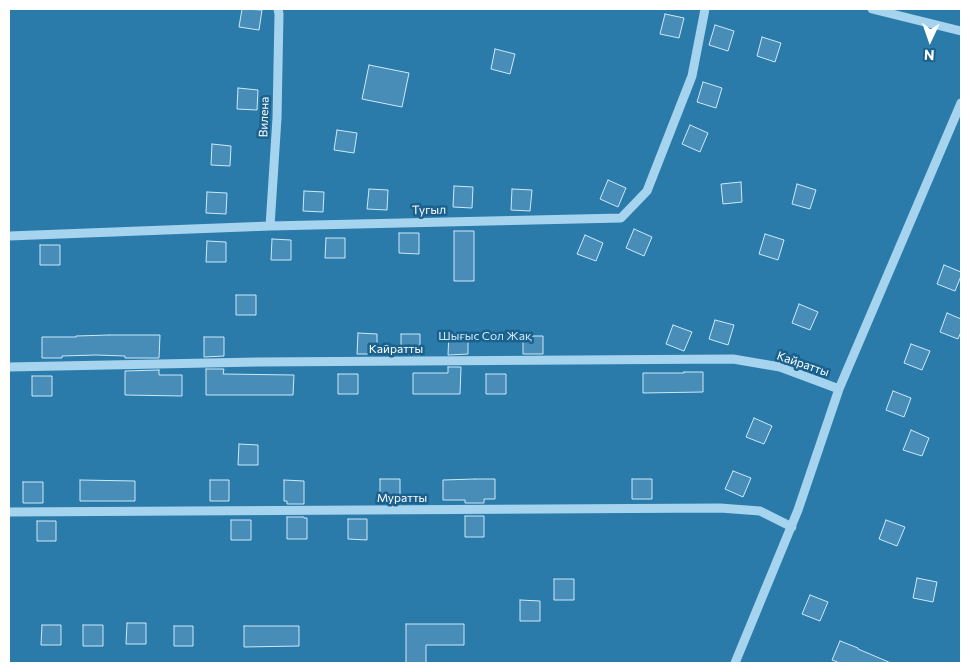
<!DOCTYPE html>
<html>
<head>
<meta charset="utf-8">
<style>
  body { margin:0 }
  #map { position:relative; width:970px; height:672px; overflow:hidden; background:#1a618d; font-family:Commissioner,sans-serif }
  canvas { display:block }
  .frame { position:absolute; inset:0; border:10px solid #fff; pointer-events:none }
  .north { position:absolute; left:905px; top:15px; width:50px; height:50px; -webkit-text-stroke:4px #1a618d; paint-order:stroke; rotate:183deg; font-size:14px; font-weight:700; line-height:20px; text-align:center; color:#fff }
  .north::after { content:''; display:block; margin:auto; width:18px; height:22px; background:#fff; clip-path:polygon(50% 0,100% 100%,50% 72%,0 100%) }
</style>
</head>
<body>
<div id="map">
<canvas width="970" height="672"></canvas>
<div class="frame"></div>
<div class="north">N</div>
</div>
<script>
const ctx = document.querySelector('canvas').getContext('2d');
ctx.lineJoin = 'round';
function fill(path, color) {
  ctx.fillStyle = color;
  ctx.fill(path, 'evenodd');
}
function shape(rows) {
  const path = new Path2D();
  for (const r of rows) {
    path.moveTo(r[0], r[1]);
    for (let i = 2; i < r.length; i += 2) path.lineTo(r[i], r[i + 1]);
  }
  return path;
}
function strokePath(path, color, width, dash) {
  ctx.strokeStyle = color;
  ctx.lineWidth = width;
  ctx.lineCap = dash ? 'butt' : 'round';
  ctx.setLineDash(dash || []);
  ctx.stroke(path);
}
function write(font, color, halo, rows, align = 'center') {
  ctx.font = font + ' Commissioner,sans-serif';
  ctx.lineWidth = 5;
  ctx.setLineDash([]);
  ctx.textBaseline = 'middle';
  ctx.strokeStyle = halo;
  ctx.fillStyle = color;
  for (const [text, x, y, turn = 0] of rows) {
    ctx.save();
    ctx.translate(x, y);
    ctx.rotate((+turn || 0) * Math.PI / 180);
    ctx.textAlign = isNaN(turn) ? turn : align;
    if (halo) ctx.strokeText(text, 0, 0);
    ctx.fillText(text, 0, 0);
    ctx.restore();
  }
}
fill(shape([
  [9,9,961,9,961,663,9,663]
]), '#2a7ba9');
const building = shape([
  [242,9,262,10,259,30,239,27,242,9],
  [665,14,684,18,679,38,660,34,665,14],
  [715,25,734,31,728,51,709,45,715,25],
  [762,37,781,43,775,62,757,56,762,37],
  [495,49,515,54,510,74,491,69,495,49],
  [369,65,409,73,402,107,362,99,369,65],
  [703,82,722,88,716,108,697,102,703,82],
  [238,88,258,90,257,110,237,109,238,88],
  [690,125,708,133,700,152,682,144,690,125],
  [337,130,357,133,354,153,334,150,337,130],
  [212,144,231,146,230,166,211,165,212,144],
  [608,180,626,188,618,207,600,199,608,180],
  [741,182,742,202,723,204,721,184,741,182],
  [797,184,816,190,810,209,792,204,797,184],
  [454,186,473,187,472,208,453,207,454,186],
  [369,189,388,190,387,210,367,209,369,189],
  [512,189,532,190,530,211,511,210,512,189],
  [304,191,324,192,323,212,303,211,304,191],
  [207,192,227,193,226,214,206,213,207,192],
  [634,229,652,237,644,256,626,248,634,229],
  [454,231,474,231,474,281,454,281,454,231],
  [399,233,419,233,419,254,399,253,399,233],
  [765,234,784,240,778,260,759,254,765,234],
  [585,235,603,243,596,261,577,254,585,235],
  [326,238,345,238,345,258,325,258,326,238],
  [272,239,291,240,291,260,271,260,272,239],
  [207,241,226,242,226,262,206,262,207,241],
  [40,245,60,245,60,265,40,265,40,245],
  [944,265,961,272,961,276,955,291,937,284,944,265],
  [236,295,256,295,256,315,236,315,236,295],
  [799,304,818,312,810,330,792,323,799,304],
  [947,313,961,319,961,332,958,339,940,332,947,313],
  [715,320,734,325,728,345,709,339,715,320],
  [673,325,692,332,684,351,666,344,673,325],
  [358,333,377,334,377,354,357,354,358,333],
  [449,333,468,333,468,354,448,355,449,333],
  [401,334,420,334,420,355,401,354,401,334],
  [109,335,160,335,159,358,125,358,125,356,96,355,62,356,62,358,42,358,42,337,76,337,76,336,109,335],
  [523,336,543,336,543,354,523,354,523,336],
  [204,337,224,337,224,356,204,357,204,337],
  [911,344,930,351,922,370,904,363,911,344],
  [448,367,461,367,460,394,413,394,413,373,448,373,448,367],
  [206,369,224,369,223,374,294,375,293,395,206,395,206,369],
  [159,370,159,375,182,375,182,396,125,395,125,371,159,370],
  [684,372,703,372,703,392,643,393,643,373,684,373,684,372],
  [338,374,358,374,358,394,338,394,338,374],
  [486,374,506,374,506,394,486,394,486,374],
  [32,376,52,376,52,396,32,396,32,376],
  [893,391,911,398,904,417,886,410,893,391],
  [754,418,772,426,764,444,746,437,754,418],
  [911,430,929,438,922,456,903,450,911,430],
  [239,444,258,445,258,465,238,465,239,444],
  [733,471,751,478,743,497,725,489,733,471],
  [380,479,400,479,400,499,380,499,380,479],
  [475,479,495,479,495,499,484,499,484,503,465,503,465,500,443,500,443,480,475,479],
  [632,479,652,479,652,499,632,499,632,479],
  [80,480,135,481,135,501,80,501,80,480],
  [210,480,229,480,229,501,210,501,210,480],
  [284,480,304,481,304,504,287,504,287,501,284,501,284,480],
  [23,482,43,482,43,503,23,503,23,482],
  [465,516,484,516,484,537,465,537,465,516],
  [287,517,304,517,304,518,307,518,307,539,287,539,287,517],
  [348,519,367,519,367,540,348,539,348,519],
  [231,520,251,520,251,540,231,540,231,520],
  [886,520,905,527,897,546,879,539,886,520],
  [37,521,56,521,56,541,37,541,37,521],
  [917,578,937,582,933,602,913,598,917,578],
  [554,579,574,579,574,600,554,600,554,579],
  [810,595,828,602,820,621,802,614,810,595],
  [520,600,540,601,540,621,520,621,520,600],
  [127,623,146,623,146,644,126,644,127,623],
  [406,624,464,624,464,645,426,645,426,663,406,663,406,624],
  [42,625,61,625,61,645,41,645,42,625],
  [83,625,103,625,103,646,83,646,83,625],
  [174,626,193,626,193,646,174,646,174,626],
  [244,626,299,626,299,646,244,647,244,626],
  [840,641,858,648,858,649,891,663,840,663,832,660,840,641]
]);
fill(building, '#478db7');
strokePath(building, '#cce9fa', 1);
strokePath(shape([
  [872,9,961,31],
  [270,226,277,118,279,14,278,9],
  [9,236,270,226,621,218,647,191,692,76,705,9],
  [9,367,257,362,733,359,780,367,839,389],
  [9,512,720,508,760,511,792,527],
  [735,663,798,510,839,389,961,103]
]), '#a6d4ee', 9);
write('12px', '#fff', '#1a618d', [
  ["Вилена",264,117,-88],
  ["Тугыл",429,210,-1],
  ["Кайратты",396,349],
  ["Кайратты",803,364,19],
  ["Муратты",402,498]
]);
write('12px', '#cce9fa', '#1a618d', [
  ["Шығыс Сол Жақ",485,336]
]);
</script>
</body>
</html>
